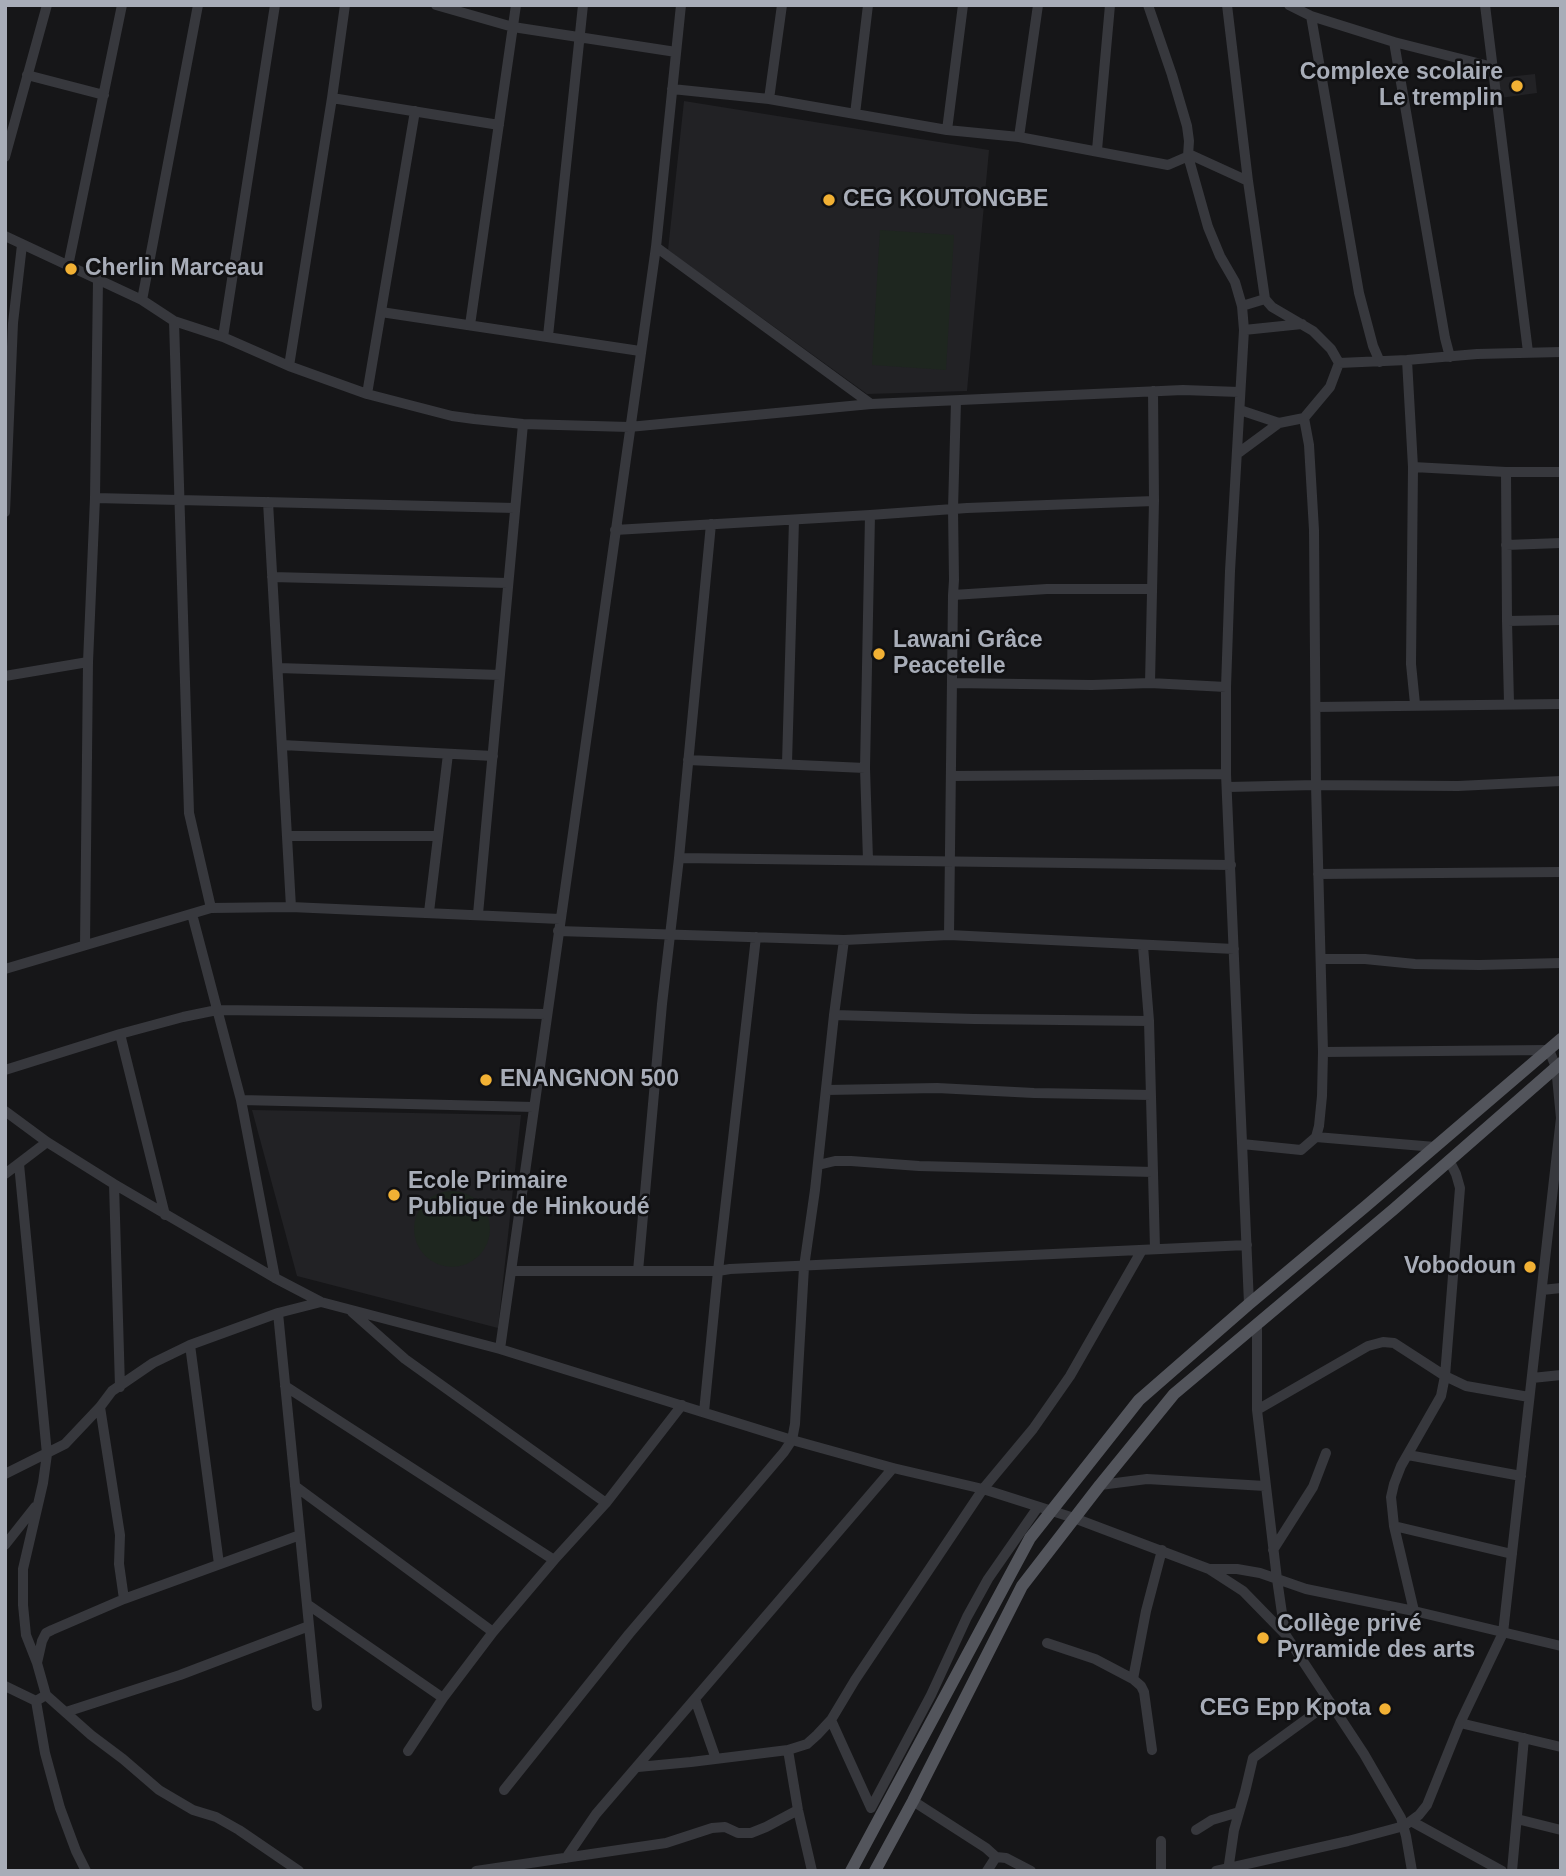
<!DOCTYPE html>
<html>
<head>
<meta charset="utf-8">
<style>
  body { margin:0 }
  #map { position:relative; width:1566px; height:1876px; overflow:hidden; background:#161618; font-family:Arial,sans-serif }
  canvas { display:block }
  .frame { position:absolute; inset:0; border:7px solid #a8adb8; pointer-events:none }
</style>
</head>
<body>
<div id="map">
<canvas width="1566" height="1876"></canvas>
<div class="frame"></div>
</div>
<script>
const ctx = document.querySelector('canvas').getContext('2d');
ctx.lineJoin = 'round';
function fill(path, color) {
  ctx.fillStyle = color;
  ctx.fill(path, 'evenodd');
}
function shape(rows) {
  const path = new Path2D();
  for (const r of rows) {
    if (r.length === 3) {
      path.moveTo(r[0] + r[2], r[1]);
      path.arc(r[0], r[1], r[2], 0, 2 * Math.PI);
      continue;
    }
    path.moveTo(r[0], r[1]);
    for (let i = 2; i < r.length; i += 2) path.lineTo(r[i], r[i + 1]);
  }
  return path;
}
function strokePath(path, color, width, dash) {
  ctx.strokeStyle = color;
  ctx.lineWidth = width;
  ctx.lineCap = dash ? 'butt' : 'round';
  ctx.setLineDash(dash || []);
  ctx.stroke(path);
}
function write(font, color, halo, rows, align = 'center') {
  ctx.font = font + ' Arial,sans-serif';
  ctx.lineWidth = 5;
  ctx.setLineDash([]);
  ctx.textBaseline = 'middle';
  ctx.strokeStyle = halo;
  ctx.fillStyle = color;
  for (const [text, x, y, turn = 0] of rows) {
    ctx.save();
    ctx.translate(x, y);
    ctx.rotate((+turn || 0) * Math.PI / 180);
    ctx.textAlign = isNaN(turn) ? turn : align;
    if (halo) ctx.strokeText(text, 0, 0);
    ctx.fillText(text, 0, 0);
    ctx.restore();
  }
}
fill(shape([
  [1535,74,1537,93,1500,98,1498,78],
  [684,101,989,150,967,391,867,394,668,250],
  [252,1110,521,1115,498,1328,297,1276]
]), '#222225');
fill(shape([
  [880,230,954,235,946,370,872,365],
  [452,1229,38]
]), '#1e261f');
strokePath(shape([
  [436,5,513,27,676,52],
  [1148,5,1172,75,1187,126,1189,141,1188,156,1208,227,1220,256,1235,282,1242,306,1244,330,1230,571,1226,687,1226,774,1249,1304],
  [1227,5,1248,181,1265,299,1272,307,1313,331,1331,349,1339,363,1330,387,1304,418,1279,423,1240,410],
  [1289,5,1311,16,1394,42,1493,67],
  [1485,5,1528,352],
  [1311,16,1359,293,1373,346,1380,362],
  [1394,42,1445,338,1450,357],
  [27,75,104,95],
  [672,89,769,99,947,130,1019,137,1168,165,1191,155,1248,181],
  [332,98,499,125],
  [769,99,782,5],
  [855,114,868,5],
  [947,130,963,5],
  [1019,137,1038,5],
  [1097,150,1110,5],
  [5,157,47,5],
  [5,236,142,300,174,321,223,337,289,366,367,394,452,416,474,419,523,424,629,427,871,404,1183,390,1239,392],
  [656,247,871,404],
  [68,266,122,5],
  [142,300,198,5],
  [1242,306,1265,299],
  [381,312,640,351],
  [174,321,189,813,211,908],
  [470,325,516,5],
  [1244,330,1302,324],
  [548,336,583,5],
  [223,337,275,5],
  [1407,360,1413,467,1411,664,1415,704],
  [1339,363,1407,360,1477,354,1561,352],
  [289,366,332,98,345,5],
  [367,394,415,111],
  [1237,454,1279,423],
  [1413,467,1506,472,1561,472],
  [1506,472,1507,621,1509,703],
  [95,498,515,508],
  [268,502,291,907],
  [5,512,13,323,22,245],
  [615,530,870,515,967,508,1154,501],
  [1506,545,1561,543],
  [272,577,508,583],
  [953,595,1047,589,1151,589],
  [1507,621,1561,620],
  [278,668,500,675],
  [5,676,88,662],
  [952,683,1092,685,1150,683,1226,687],
  [1150,683,1154,501,1153,391],
  [1316,707,1561,704],
  [282,745,493,756],
  [688,760,865,768],
  [787,763,794,520],
  [951,776,1226,774],
  [1228,787,1316,785,1458,786,1561,781],
  [287,836,437,836],
  [679,858,1231,865],
  [868,860,865,768,870,515],
  [1318,874,1561,872],
  [429,912,448,754],
  [192,914,241,1100,275,1278],
  [478,914,523,424],
  [558,931,844,940,949,935,1234,949],
  [949,935,953,595,954,580,953,509,956,401],
  [85,945,88,662,95,498,98,280],
  [1143,946,1149,1021,1155,1249],
  [1321,959,1365,959,1415,964,1479,965,1561,963],
  [5,969,211,908,291,907,560,919],
  [834,1015,974,1019,1149,1021],
  [120,1034,165,1215],
  [5,1070,120,1034,183,1017,217,1010,547,1014],
  [827,1090,937,1088,1034,1093,1151,1095],
  [241,1100,534,1107],
  [5,1111,47,1142,114,1184,275,1278,321,1302,500,1349,792,1440,893,1468,983,1489,1074,1518,1209,1569,1243,1591,1285,1634,1364,1754,1401,1818,1406,1836,1412,1871],
  [1316,1137,1435,1147],
  [1242,1144,1301,1150,1316,1137,1319,1126,1322,1096,1323,1052,1316,785,1314,530,1309,445,1304,418],
  [19,1164,47,1454,43,1483,23,1569,23,1605,26,1635,37,1663,46,1695],
  [818,1165,835,1161,851,1161,919,1166,1153,1172],
  [5,1174,47,1142],
  [114,1184,120,1387],
  [511,1271,718,1271,730,1269,1247,1245],
  [638,1271,662,1004,679,858,711,524],
  [1542,1290,1561,1288],
  [352,1312,405,1359,606,1503],
  [278,1313,317,1706],
  [1257,1324,1257,1410,1277,1579,1285,1634],
  [190,1345,219,1564],
  [500,1349,656,247,681,5],
  [1532,1378,1561,1375],
  [285,1386,554,1560],
  [100,1407,120,1535,119,1564,124,1599],
  [1257,1410,1368,1346,1383,1342,1394,1343,1445,1376,1466,1386,1529,1397],
  [704,1412,718,1271,756,937],
  [1408,1455,1521,1476],
  [5,1474,65,1444,100,1407,112,1391,153,1363,190,1345,278,1313,321,1302],
  [1100,1485,1147,1479,1265,1486],
  [295,1486,493,1632],
  [1394,1526,1512,1554],
  [5,1545,35,1507],
  [1273,1550,1313,1487,1326,1453],
  [1209,1569,1237,1569,1260,1573,1306,1589,1414,1611,1561,1646],
  [307,1604,443,1698],
  [1414,1611,1394,1526,1391,1497,1394,1484,1401,1466,1441,1396,1445,1376,1460,1188,1456,1174,1449,1160],
  [1047,1643,1095,1659,1133,1679,1146,1611,1162,1550],
  [37,1663,42,1641,46,1633,52,1630,124,1599,300,1535],
  [1133,1679,1141,1686,1144,1692,1152,1750],
  [5,1686,36,1701,46,1695,91,1735,123,1759,159,1790,193,1810,216,1817,239,1830,299,1871],
  [695,1699,716,1759],
  [36,1701,45,1753,60,1808,76,1851,86,1871],
  [66,1712,180,1675,309,1626],
  [831,1720,871,1808],
  [1460,1723,1561,1747],
  [788,1750,798,1810,812,1871],
  [408,1751,443,1698,493,1632,554,1560,606,1503,682,1405],
  [638,1767,691,1762,788,1750,807,1744,817,1735,831,1720,855,1680,983,1489,1033,1429,1070,1376,1142,1250],
  [504,1790,629,1634,784,1452,792,1440,795,1424,804,1267,815,1190,834,1015,844,940],
  [913,1801,986,1848,996,1857,1006,1858,1031,1871],
  [871,1808,931,1695,967,1617,988,1579,1038,1507],
  [1517,1819,1561,1830],
  [1411,1821,1502,1871],
  [1196,1830,1212,1820,1239,1812],
  [566,1858,596,1814,893,1468],
  [476,1871,666,1843,712,1828,725,1827,738,1833,751,1833,766,1827,798,1810],
  [987,1871,996,1857],
  [1161,1871,1161,1841],
  [1216,1871,1348,1841,1404,1826,1419,1815,1427,1805,1460,1723,1503,1633,1558,1144,1561,1118,1556,1067,1549,1050,1323,1052],
  [1228,1871,1234,1830,1245,1792,1253,1758,1330,1702],
  [1512,1871,1524,1738]
]), '#37383d', 10);
strokePath(shape([
  [851,1871,1030,1538,1139,1400,1249,1304,1366,1206,1561,1039],
  [875,1871,913,1801,1022,1586,1100,1485,1174,1394,1394,1209,1561,1063]
]), '#53555c', 12);
for (const [x, y, r, color] of [
  [1517,86,7,"#f2b134"],
  [829,200,7,"#f2b134"],
  [71,269,7,"#f2b134"],
  [879,654,7,"#f2b134"],
  [486,1080,7,"#f2b134"],
  [394,1195,7,"#f2b134"],
  [1530,1267,7,"#f2b134"],
  [1263,1638,7,"#f2b134"],
  [1385,1709,7,"#f2b134"]
]) {
  const dot = new Path2D();
  dot.arc(x, y, r, 0, 2 * Math.PI);
  ctx.fillStyle = color;
  ctx.fill(dot);
  strokePath(dot, '#111113', 2.5);
}
write('bold 23px', '#a8adb8', '#111113', [
  ["Complexe scolaire",1503,73,"right"],
  ["Le tremplin",1503,99,"right"],
  ["CEG KOUTONGBE",843,200],
  ["Cherlin Marceau",85,269],
  ["Lawani Grâce",893,641],
  ["Peacetelle",893,667],
  ["ENANGNON 500",500,1080],
  ["Ecole Primaire",408,1182],
  ["Publique de Hinkoudé",408,1208],
  ["Vobodoun",1516,1267,"right"],
  ["Collège privé",1277,1625],
  ["Pyramide des arts",1277,1651],
  ["CEG Epp Kpota",1371,1709,"right"]
], 'left');
</script>
</body>
</html>
